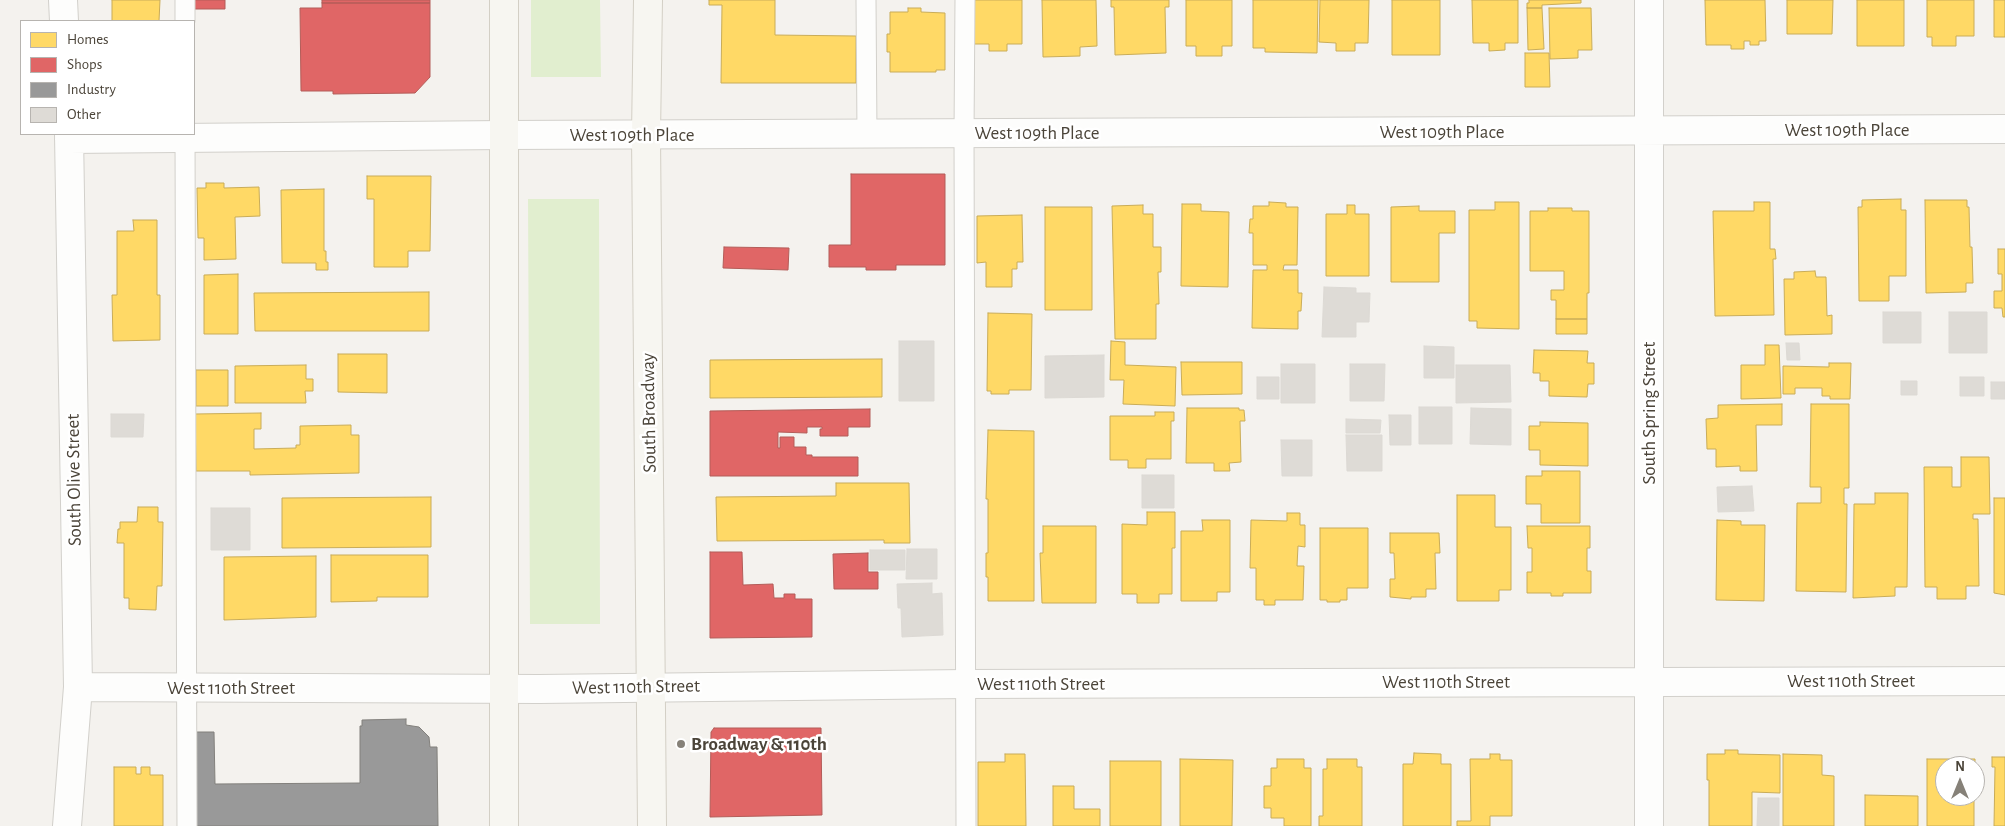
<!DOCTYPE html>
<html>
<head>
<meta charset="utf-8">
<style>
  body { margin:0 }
  #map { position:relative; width:2005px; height:826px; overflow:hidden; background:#f4f2ee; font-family:"Alegreya Sans",sans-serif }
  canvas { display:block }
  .legend { position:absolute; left:20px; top:20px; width:175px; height:115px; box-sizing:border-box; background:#fff; border:1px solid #b7b4b0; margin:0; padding:6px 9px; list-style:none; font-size:15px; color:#4b4439 }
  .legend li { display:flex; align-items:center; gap:10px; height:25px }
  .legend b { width:25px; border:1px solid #b7b4b0 }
  .north { position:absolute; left:1935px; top:756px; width:50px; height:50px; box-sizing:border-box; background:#fff; border:1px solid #b7b4b0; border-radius:50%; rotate:0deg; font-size:14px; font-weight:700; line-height:20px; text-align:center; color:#4b4439 }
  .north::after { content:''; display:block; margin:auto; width:18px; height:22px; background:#868178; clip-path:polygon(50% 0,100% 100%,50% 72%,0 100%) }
</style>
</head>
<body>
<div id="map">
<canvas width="2005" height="826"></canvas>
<ul class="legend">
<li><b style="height:14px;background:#ffd966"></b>Homes</li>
<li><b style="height:14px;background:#e06666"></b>Shops</li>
<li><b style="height:14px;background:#999"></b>Industry</li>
<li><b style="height:14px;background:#dedbd6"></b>Other</li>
</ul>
<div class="north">N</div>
</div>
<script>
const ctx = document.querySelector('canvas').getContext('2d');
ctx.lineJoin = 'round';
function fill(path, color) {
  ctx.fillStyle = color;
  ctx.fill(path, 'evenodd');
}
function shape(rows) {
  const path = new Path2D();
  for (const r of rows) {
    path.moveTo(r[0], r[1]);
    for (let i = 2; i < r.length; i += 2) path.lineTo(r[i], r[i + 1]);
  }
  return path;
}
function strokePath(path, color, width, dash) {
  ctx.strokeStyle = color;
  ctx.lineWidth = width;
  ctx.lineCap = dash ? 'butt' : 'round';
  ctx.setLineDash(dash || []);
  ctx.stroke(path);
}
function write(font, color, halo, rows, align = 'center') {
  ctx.font = font + ' "Alegreya Sans",sans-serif';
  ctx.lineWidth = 5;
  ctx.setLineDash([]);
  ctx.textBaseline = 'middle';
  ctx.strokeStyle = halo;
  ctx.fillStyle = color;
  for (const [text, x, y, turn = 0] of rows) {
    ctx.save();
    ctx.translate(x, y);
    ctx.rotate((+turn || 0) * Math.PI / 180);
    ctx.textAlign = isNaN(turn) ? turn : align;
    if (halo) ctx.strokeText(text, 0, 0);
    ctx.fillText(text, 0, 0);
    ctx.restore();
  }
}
fill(shape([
  [531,0,600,0,601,77,531,77],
  [528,199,599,199,600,624,530,624]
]), '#e1eecf');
const homes = shape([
  [112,0,160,0,159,21,112,21,112,0],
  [709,0,775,0,775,35,856,36,856,83,721,83,722,5,709,5,709,0],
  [974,0,1022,0,1022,44,1007,44,1007,51,989,51,989,44,974,44,974,0],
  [1042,0,1096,0,1097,46,1080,47,1080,56,1043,57,1042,0],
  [1111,0,1169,0,1169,7,1165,7,1166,53,1115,55,1114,7,1111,7,1111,0],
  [1186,0,1232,0,1232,46,1222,46,1222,56,1196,56,1196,46,1186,46,1186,0],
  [1253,0,1318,0,1317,53,1265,52,1265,48,1253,48,1253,0],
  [1320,0,1369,0,1368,43,1355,43,1355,51,1336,51,1336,43,1319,42,1320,0],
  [1392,0,1440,0,1440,55,1392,55,1392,0],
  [1472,0,1518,0,1518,43,1505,43,1505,50,1489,51,1489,43,1473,43,1472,0],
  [1529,0,1581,0,1581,3,1542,5,1542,8,1527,8,1527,3,1529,3,1529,0],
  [1705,0,1765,0,1766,41,1759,41,1759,45,1750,45,1750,41,1744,41,1744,49,1731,49,1731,45,1706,45,1705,0],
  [1787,0,1833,0,1832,34,1787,34,1787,0],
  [1857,0,1904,0,1904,46,1857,46,1857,0],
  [1927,0,1974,0,1974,36,1956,36,1956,46,1932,46,1932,37,1927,37,1927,0],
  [1994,0,2005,0,2005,37,1994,37,1994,0],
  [908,8,921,8,921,12,945,13,945,70,936,70,936,72,890,72,890,52,887,52,887,34,890,34,890,12,908,12,908,8],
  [1527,8,1542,8,1544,49,1528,50,1527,8],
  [1549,8,1591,8,1592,50,1578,50,1578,58,1550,59,1549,8],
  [1525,53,1549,53,1550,87,1525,87,1525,53],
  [367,176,431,176,430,251,408,251,408,267,374,267,374,199,367,199,367,176],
  [206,183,224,183,224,188,259,187,260,216,235,217,236,259,204,260,204,238,198,238,197,188,206,188,206,183],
  [324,189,324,251,326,251,326,262,328,262,328,270,316,270,316,263,282,263,281,190,324,189],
  [1901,199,1901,210,1906,210,1906,276,1889,276,1889,301,1859,301,1858,207,1862,207,1862,200,1901,199],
  [1925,200,1967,200,1967,207,1969,207,1970,247,1972,247,1973,283,1966,283,1966,292,1926,293,1925,200],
  [1269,202,1286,203,1286,207,1298,207,1297,265,1284,265,1283,270,1298,270,1298,293,1302,293,1301,311,1298,311,1298,329,1252,328,1253,270,1267,270,1267,265,1253,265,1253,233,1249,233,1250,219,1253,219,1253,206,1269,206,1269,202],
  [1495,202,1519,202,1519,329,1477,328,1477,321,1469,321,1469,210,1495,210,1495,202],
  [1754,202,1770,202,1770,249,1775,249,1776,259,1773,259,1774,315,1715,316,1713,211,1754,211,1754,202],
  [1182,204,1201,204,1201,211,1229,212,1228,287,1181,286,1182,204],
  [1143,205,1143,214,1153,214,1153,247,1161,247,1161,272,1158,272,1159,304,1156,304,1156,339,1115,339,1112,206,1143,205],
  [1347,205,1355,205,1355,214,1369,214,1369,276,1326,276,1326,214,1347,214,1347,205],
  [1419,206,1419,211,1455,211,1455,233,1439,233,1439,282,1391,282,1391,207,1419,206],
  [1045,207,1092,207,1092,310,1045,310,1045,207],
  [1548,208,1572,208,1572,211,1589,211,1589,293,1587,293,1587,319,1556,319,1556,300,1551,300,1551,290,1564,290,1564,271,1530,271,1530,211,1548,211,1548,208],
  [1022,215,1023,262,1017,262,1017,269,1012,269,1012,287,986,287,986,262,977,263,977,216,1022,215],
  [133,220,157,220,157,295,160,295,160,340,113,341,112,295,117,295,117,231,134,231,133,220],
  [1998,249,2005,249,2005,317,2003,317,2002,308,1994,308,1994,291,2002,291,2002,274,1998,274,1998,249],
  [1815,271,1816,277,1826,277,1827,316,1832,315,1832,334,1785,335,1784,279,1794,279,1794,272,1815,271],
  [238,274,238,334,204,334,204,275,238,274],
  [429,292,429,331,255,331,254,293,429,292],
  [988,313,1032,314,1031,390,1009,390,1009,394,991,394,991,391,987,391,988,313],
  [1556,319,1587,319,1587,334,1556,334,1556,319],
  [1111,341,1125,342,1125,365,1176,367,1175,406,1123,404,1124,380,1110,380,1111,341],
  [1765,345,1779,345,1781,398,1741,399,1741,365,1765,365,1765,345],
  [1534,350,1588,351,1587,363,1594,363,1594,384,1588,384,1587,397,1549,396,1549,381,1540,381,1540,373,1533,373,1534,350],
  [338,354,387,354,387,393,338,392,338,354],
  [882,359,882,397,710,398,710,360,882,359],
  [1181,362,1242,362,1242,394,1182,395,1181,362],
  [1829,363,1851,363,1850,399,1830,399,1830,396,1822,396,1822,388,1795,388,1795,394,1783,394,1783,366,1829,367,1829,363],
  [306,365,306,379,313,379,313,391,305,391,306,403,235,403,235,366,306,365],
  [196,370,228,370,228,406,196,406,196,370],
  [1782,404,1782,425,1756,425,1757,471,1740,471,1740,466,1716,467,1716,449,1707,449,1706,419,1718,418,1718,405,1782,404],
  [1811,404,1849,404,1849,488,1844,488,1844,504,1847,504,1846,592,1796,591,1797,503,1821,503,1821,487,1810,487,1811,404],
  [1187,408,1239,408,1239,410,1244,410,1245,421,1240,421,1241,462,1229,463,1230,471,1214,471,1214,463,1186,463,1187,408],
  [1155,412,1174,412,1174,421,1171,421,1171,459,1146,459,1146,468,1128,468,1128,460,1110,460,1110,416,1155,416,1155,412],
  [261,413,261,429,254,429,254,449,296,448,296,445,300,445,300,426,351,425,351,435,359,435,359,473,250,475,250,471,196,471,195,414,261,413],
  [1540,422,1588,423,1588,466,1540,465,1540,450,1529,450,1529,426,1540,426,1540,422],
  [988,430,1034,431,1034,601,988,601,988,577,986,577,986,553,988,553,988,499,986,499,988,430],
  [1961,457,1989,457,1990,514,1973,514,1973,519,1978,519,1979,586,1966,586,1966,599,1937,599,1937,587,1925,587,1924,467,1952,467,1952,487,1961,487,1961,457],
  [1542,471,1580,471,1580,523,1541,523,1541,504,1526,504,1526,476,1542,476,1542,471],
  [836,483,909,483,910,543,884,543,884,540,717,541,716,497,836,496,836,483],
  [1875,493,1908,493,1907,587,1895,587,1895,596,1853,598,1854,504,1875,504,1875,493],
  [1457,495,1495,495,1495,527,1511,527,1511,590,1499,590,1499,601,1457,601,1457,495],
  [431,497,431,547,282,548,282,498,431,497],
  [1994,498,2005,498,2005,595,1994,593,1994,498],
  [138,507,158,507,158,522,163,522,162,586,157,586,156,610,129,609,129,598,124,598,124,543,117,543,118,529,120,529,120,522,137,522,138,507],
  [1147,512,1175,512,1175,548,1172,548,1172,594,1159,594,1159,603,1137,603,1137,594,1122,594,1122,524,1147,525,1147,512],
  [1287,513,1300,513,1300,525,1305,525,1305,547,1298,546,1297,566,1304,566,1303,600,1275,600,1275,605,1264,605,1264,600,1256,600,1256,568,1250,568,1251,520,1287,521,1287,513],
  [1202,520,1230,520,1230,592,1217,592,1217,601,1181,601,1181,531,1203,531,1202,520],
  [1717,520,1741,521,1741,525,1765,525,1764,601,1716,600,1717,520],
  [1043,526,1096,526,1096,603,1042,603,1040,553,1043,553,1043,526],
  [1527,526,1590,526,1590,548,1587,548,1587,571,1591,571,1591,593,1563,593,1563,596,1551,596,1551,593,1527,593,1527,572,1532,572,1532,548,1528,548,1527,526],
  [1320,528,1368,528,1368,588,1347,588,1347,600,1340,600,1340,602,1327,602,1327,600,1320,600,1320,528],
  [1390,533,1439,533,1440,553,1435,553,1436,589,1426,589,1426,597,1411,597,1411,599,1390,597,1390,579,1395,579,1394,553,1390,553,1390,533],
  [331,555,428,555,428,597,377,597,377,601,331,602,331,555],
  [316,556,316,617,224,620,224,557,316,556],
  [1725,750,1738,750,1738,754,1780,755,1780,793,1752,792,1752,826,1709,826,1709,780,1707,780,1707,754,1725,754,1725,750],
  [1414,753,1441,754,1441,764,1451,764,1451,826,1403,826,1403,764,1413,764,1414,753],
  [1005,754,1025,754,1026,826,978,826,978,762,1005,762,1005,754],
  [1490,754,1500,754,1500,760,1512,760,1512,816,1490,816,1490,826,1457,826,1457,821,1471,821,1470,759,1490,759,1490,754],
  [1783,754,1822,755,1822,775,1834,776,1834,826,1783,826,1783,754],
  [1992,757,2005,757,2005,826,1994,826,1995,767,1992,767,1992,757],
  [1180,759,1233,760,1232,826,1180,826,1180,759],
  [1277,759,1304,759,1304,768,1311,768,1311,826,1284,826,1284,818,1271,818,1271,808,1264,808,1264,786,1271,786,1271,768,1277,768,1277,759],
  [1327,759,1357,759,1357,767,1362,767,1362,826,1319,826,1319,816,1323,816,1323,769,1327,769,1327,759],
  [1927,759,1975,759,1975,766,1945,766,1945,796,1974,796,1974,826,1927,826,1927,759],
  [1110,761,1161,761,1161,826,1110,826,1110,761],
  [114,767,136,767,136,774,141,774,141,767,150,767,150,775,163,775,163,826,114,826,114,767],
  [1053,786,1074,786,1074,809,1100,809,1100,826,1053,826,1053,786],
  [1865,795,1918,796,1918,826,1865,826,1865,795]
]);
fill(homes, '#ffd966');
strokePath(homes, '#c9ac58', 1);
const shops = shape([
  [194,0,225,0,225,9,194,9,194,0],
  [322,0,430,0,430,3,322,3,322,0],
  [322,3,430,3,430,77,415,93,333,94,333,91,301,91,300,8,322,8,322,3],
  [851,174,945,174,945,265,896,265,896,270,866,270,866,267,829,267,829,245,851,245,851,174],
  [724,247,789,248,788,270,723,268,724,247],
  [870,409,870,427,848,427,848,436,820,436,820,429,822,429,822,427,807,427,807,433,778,432,778,448,780,448,780,437,794,437,794,447,806,447,806,455,812,455,812,457,858,457,858,476,710,476,710,411,870,409],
  [710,552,742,552,743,585,773,584,774,598,784,598,784,594,795,594,795,599,812,599,812,637,710,638,710,552],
  [868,553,868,572,878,572,878,589,834,589,833,554,868,553],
  [714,728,821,728,822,815,710,817,711,732,714,728]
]);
fill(shops, '#e06666');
strokePath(shops, '#b35c58', 1);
const industry = shape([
  [406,719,406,725,419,727,429,737,430,747,437,747,438,826,196,826,196,732,214,732,215,784,360,783,360,726,362,726,362,720,406,719]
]);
fill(industry, '#999');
strokePath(industry, '#82807c', 1);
const building = shape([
  [1324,287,1356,288,1356,293,1370,293,1369,322,1356,322,1356,337,1322,337,1324,287],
  [1883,312,1921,312,1921,343,1883,343,1883,312],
  [1949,312,1987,312,1987,353,1949,353,1949,312],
  [899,341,934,341,934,401,899,401,899,341],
  [1786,343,1799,343,1800,360,1787,360,1786,343],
  [1424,346,1454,347,1454,378,1424,378,1424,346],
  [1104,355,1104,397,1045,398,1045,356,1104,355],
  [1281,364,1315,364,1315,403,1281,403,1281,364],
  [1350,364,1385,364,1384,401,1350,401,1350,364],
  [1456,365,1510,365,1511,402,1456,403,1456,365],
  [1257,377,1279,377,1279,399,1257,399,1257,377],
  [1960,377,1984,377,1984,396,1960,396,1960,377],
  [1901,381,1917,381,1917,395,1901,395,1901,381],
  [1991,382,2005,382,2005,399,1991,399,1991,382],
  [1419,407,1452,407,1452,444,1419,444,1419,407],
  [1471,408,1511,409,1511,445,1470,444,1471,408],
  [111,414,144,414,143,437,111,437,111,414],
  [1389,415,1411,415,1411,445,1390,445,1389,415],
  [1346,419,1381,420,1380,433,1346,433,1346,419],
  [1346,435,1382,435,1382,471,1347,471,1346,435],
  [1281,440,1312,440,1312,476,1282,476,1281,440],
  [1142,475,1174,475,1174,508,1142,508,1142,475],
  [1752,486,1754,511,1718,512,1717,487,1752,486],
  [211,508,250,508,250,550,211,550,211,508],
  [907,549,937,549,937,579,906,579,907,549],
  [870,550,905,550,905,570,870,570,870,550],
  [932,583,932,594,942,593,943,635,902,637,901,608,898,608,897,584,932,583],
  [1758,798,1779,798,1779,826,1757,826,1758,798]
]);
fill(building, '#dedbd6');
strokePath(building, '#dcd9d4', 1);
const lane = shape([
  [866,0,867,134],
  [965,0,964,134,966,826],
  [185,21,185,0],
  [185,134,187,826]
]);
const street = shape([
  [63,0,64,21],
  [69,139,504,135,2005,129],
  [78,687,539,689,966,684,2005,681],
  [67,826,78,687,69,134],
  [1649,826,1649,0]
]);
const secondary = shape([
  [504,0,504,826],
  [648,0,646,135,652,826]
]);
strokePath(lane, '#d2d0cb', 21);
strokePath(street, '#d2d0cb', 30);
strokePath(secondary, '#d3cfc5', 30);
strokePath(lane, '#fdfdfc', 19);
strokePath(street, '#fdfdfc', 28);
strokePath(secondary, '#f7f6f1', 28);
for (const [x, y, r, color] of [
  [681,744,5,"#868178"]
]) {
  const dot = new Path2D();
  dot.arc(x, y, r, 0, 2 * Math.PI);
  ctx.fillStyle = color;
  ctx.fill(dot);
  strokePath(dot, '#fff', 2);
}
write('19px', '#4b4439', '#fff', [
  ["West 109th Place",1847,130],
  ["West 109th Place",1442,132],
  ["West 109th Place",1037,133],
  ["West 109th Place",632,135],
  ["South Broadway",649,413,-91],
  ["South Spring Street",1649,413,-90],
  ["South Olive Street",74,480,-91],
  ["West 110th Street",1851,681],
  ["West 110th Street",1446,682],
  ["West 110th Street",1041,684],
  ["West 110th Street",636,687,-1],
  ["West 110th Street",231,688]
]);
write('bold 19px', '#4b4439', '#fff', [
  ["Broadway & 110th",691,744]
], 'left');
</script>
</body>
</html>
